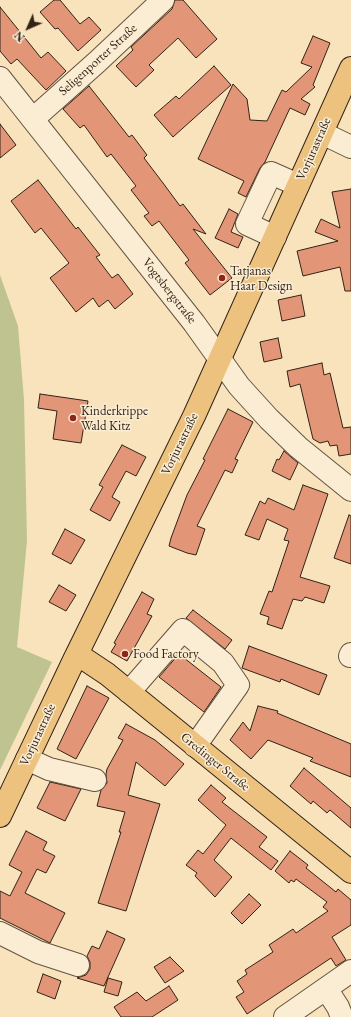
<!DOCTYPE html>
<html>
<head>
<meta charset="utf-8">
<style>
  body { margin:0 }
  #map { position:relative; width:351px; height:1017px; overflow:hidden; background:#f8e3bd; font-family:"EB Garamond",serif }
  canvas { display:block }
  .north { position:absolute; left:8px; top:8px; width:40px; height:40px; -webkit-text-stroke:3px #faedd4; paint-order:stroke; rotate:225deg; font-size:11px; font-weight:700; line-height:16px; text-align:center; color:#322316 }
  .north::after { content:''; display:block; margin:auto; width:14px; height:18px; background:#322316; clip-path:polygon(50% 0,100% 100%,50% 72%,0 100%) }
</style>
</head>
<body>
<div id="map">
<canvas width="351" height="1017"></canvas>
<div class="north">N</div>
</div>
<script>
const ctx = document.querySelector('canvas').getContext('2d');
ctx.lineJoin = 'round';
function fill(path, color) {
  ctx.fillStyle = color;
  ctx.fill(path, 'evenodd');
}
function shape(rows) {
  const path = new Path2D();
  for (const r of rows) {
    path.moveTo(r[0], r[1]);
    for (let i = 2; i < r.length; i += 2) path.lineTo(r[i], r[i + 1]);
  }
  return path;
}
function strokePath(path, color, width, dash) {
  ctx.strokeStyle = color;
  ctx.lineWidth = width;
  ctx.lineCap = dash ? 'butt' : 'round';
  ctx.setLineDash(dash || []);
  ctx.stroke(path);
}
function write(font, color, halo, rows, align = 'center') {
  ctx.font = font + ' "EB Garamond",serif';
  ctx.lineWidth = 3;
  ctx.setLineDash([]);
  ctx.textBaseline = 'middle';
  ctx.strokeStyle = halo;
  ctx.fillStyle = color;
  for (const [text, x, y, turn = 0] of rows) {
    ctx.save();
    ctx.translate(x, y);
    ctx.rotate((+turn || 0) * Math.PI / 180);
    ctx.textAlign = isNaN(turn) ? turn : align;
    if (halo) ctx.strokeText(text, 0, 0);
    ctx.fillText(text, 0, 0);
    ctx.restore();
  }
}
fill(shape([
  [0,275,18,326,24,400,27,541,17,647,52,662,0,770]
]), '#bfc38f');
const building = shape([
  [54,0,60,0,80,24,89,17,101,30,78,51,58,28,55,29,40,12,54,0],
  [175,0,183,0,217,39,196,58,178,38,149,65,154,70,136,87,116,66,133,50,131,47,172,9,175,0],
  [0,7,41,58,48,52,66,71,46,90,17,59,11,64,0,51,0,7],
  [313,36,330,43,313,85,315,87,301,99,310,104,305,115,290,108,265,162,260,168,246,197,238,193,244,181,198,159,233,84,247,99,250,120,267,121,282,90,286,92,312,67,301,63,313,36],
  [214,66,231,85,173,137,154,115,176,96,179,99,214,66],
  [89,86,129,137,132,135,147,155,144,158,163,183,180,206,183,204,206,234,193,229,232,278,210,295,185,263,189,260,159,221,152,226,144,216,149,213,131,190,136,186,111,154,107,157,84,125,80,128,63,109,89,86],
  [0,124,16,145,0,158,0,124],
  [38,180,76,229,78,227,100,255,96,257,112,278,118,274,133,294,115,309,108,300,99,307,93,298,76,312,50,278,69,263,41,228,35,233,11,201,38,180],
  [351,189,351,291,345,291,340,267,303,276,297,251,338,241,315,232,321,219,340,228,332,192,351,189],
  [229,209,238,214,231,232,243,237,238,248,215,238,229,209],
  [301,295,305,316,282,321,278,300,301,295],
  [278,338,282,358,264,362,260,342,278,338],
  [322,363,324,375,330,373,343,428,351,427,351,454,339,456,337,445,330,446,328,441,320,443,313,439,300,384,290,387,287,371,322,363],
  [40,394,88,401,81,443,53,439,57,411,38,408,40,394],
  [228,409,253,422,235,459,238,460,232,473,225,470,197,526,205,529,196,555,187,553,169,546,171,538,187,495,205,460,203,459,228,409],
  [122,445,146,457,136,476,126,471,112,497,120,502,110,521,90,510,103,487,99,485,122,445],
  [284,451,298,463,290,480,272,471,277,459,279,460,284,451],
  [303,485,328,494,300,577,330,586,324,603,305,597,302,601,293,599,282,629,267,624,269,617,260,614,269,591,272,592,289,541,284,540,288,529,267,519,259,540,245,535,260,501,265,504,268,498,294,510,303,485],
  [349,515,351,516,351,564,334,558,349,515],
  [65,529,85,540,71,564,52,554,65,529],
  [59,585,76,595,66,611,49,602,59,585],
  [142,592,154,599,147,614,152,616,127,661,111,652,116,644,114,643,142,592],
  [193,610,232,640,225,649,186,618,193,610],
  [249,646,327,675,319,695,281,679,280,682,242,668,249,646],
  [179,654,221,687,204,712,159,677,179,654],
  [87,686,109,698,76,759,57,749,87,686],
  [258,706,278,711,277,713,351,744,351,777,310,761,313,758,268,740,251,759,230,740,243,722,250,731,258,706],
  [126,724,155,740,184,764,165,786,136,762,128,795,160,804,126,911,98,903,121,832,119,832,125,812,97,806,101,790,107,783,106,774,107,769,123,740,118,738,126,724],
  [304,768,351,808,351,828,330,810,327,813,313,801,311,804,290,786,304,768],
  [50,782,81,789,65,821,37,808,50,782],
  [211,785,226,798,222,802,267,837,259,847,278,861,271,870,231,838,214,860,232,877,215,897,195,876,197,873,186,865,198,850,203,854,226,825,198,800,211,785],
  [26,831,47,842,43,850,55,856,46,873,37,869,25,893,65,913,50,943,0,918,0,891,10,896,22,872,9,865,26,831],
  [290,851,308,865,306,868,336,892,338,889,351,900,351,925,332,937,346,960,336,966,331,958,247,1014,236,997,244,992,237,981,247,974,245,970,273,952,269,945,293,929,296,933,328,911,323,907,327,902,296,879,294,882,291,880,289,883,275,871,290,851],
  [249,894,261,905,242,924,231,913,249,894],
  [107,931,125,939,104,986,77,978,86,975,90,969,90,962,87,956,92,946,99,949,107,931],
  [170,957,184,971,165,983,154,967,170,957],
  [43,974,61,981,55,999,37,992,43,974],
  [108,978,122,982,118,996,104,992,108,978],
  [169,986,178,1000,152,1017,121,1017,114,1007,137,992,146,1001,169,986]
]);
fill(building, '#e29577');
strokePath(building, '#322316', 1);
const minor = shape([
  [0,78,194,323,239,386,269,419,298,447,351,490],
  [33,119,97,62,163,0],
  [322,133,351,147],
  [275,237,247,224,271,173,298,185],
  [350,656,351,654],
  [129,692,183,630,223,663,238,685,195,746],
  [27,759,49,769,95,780],
  [0,933,38,952,78,965],
  [327,990,338,1007,342,1017],
  [285,1017,351,971]
]);
const major = shape([
  [77,654,107,674,351,872],
  [0,816,74,660,194,416,351,68]
]);
strokePath(minor, '#645340', 24);
strokePath(major, '#322316', 24);
strokePath(minor, '#faedd4', 22);
strokePath(major, '#ecc27e', 22);
for (const [x, y, r, color] of [
  [222,278,4,"#8f2418"],
  [73,418,4,"#8f2418"],
  [125,654,4,"#8f2418"]
]) {
  const dot = new Path2D();
  dot.arc(x, y, r, 0, 2 * Math.PI);
  ctx.fillStyle = color;
  ctx.fill(dot);
  strokePath(dot, '#faedd4', 1.5);
}
write('13px', '#322316', '#faedd4', [
  ["Seligenporter Straße",98,60,-42],
  ["Vorjurastraße",314,149,-66],
  ["Vogtsbergstraße",169,291,52],
  ["Vorjurastraße",180,444,-64],
  ["Vorjurastraße",38,735,-65],
  ["Gredinger Straße",215,762,39]
]);
write('13px', '#322316', '#faedd4', [
  ["Tatjanas",230,271],
  ["Haar Design",230,286],
  ["Kinderkrippe",81,411],
  ["Wald Kitz",81,426],
  ["Food Factory",133,654]
], 'left');
</script>
</body>
</html>
